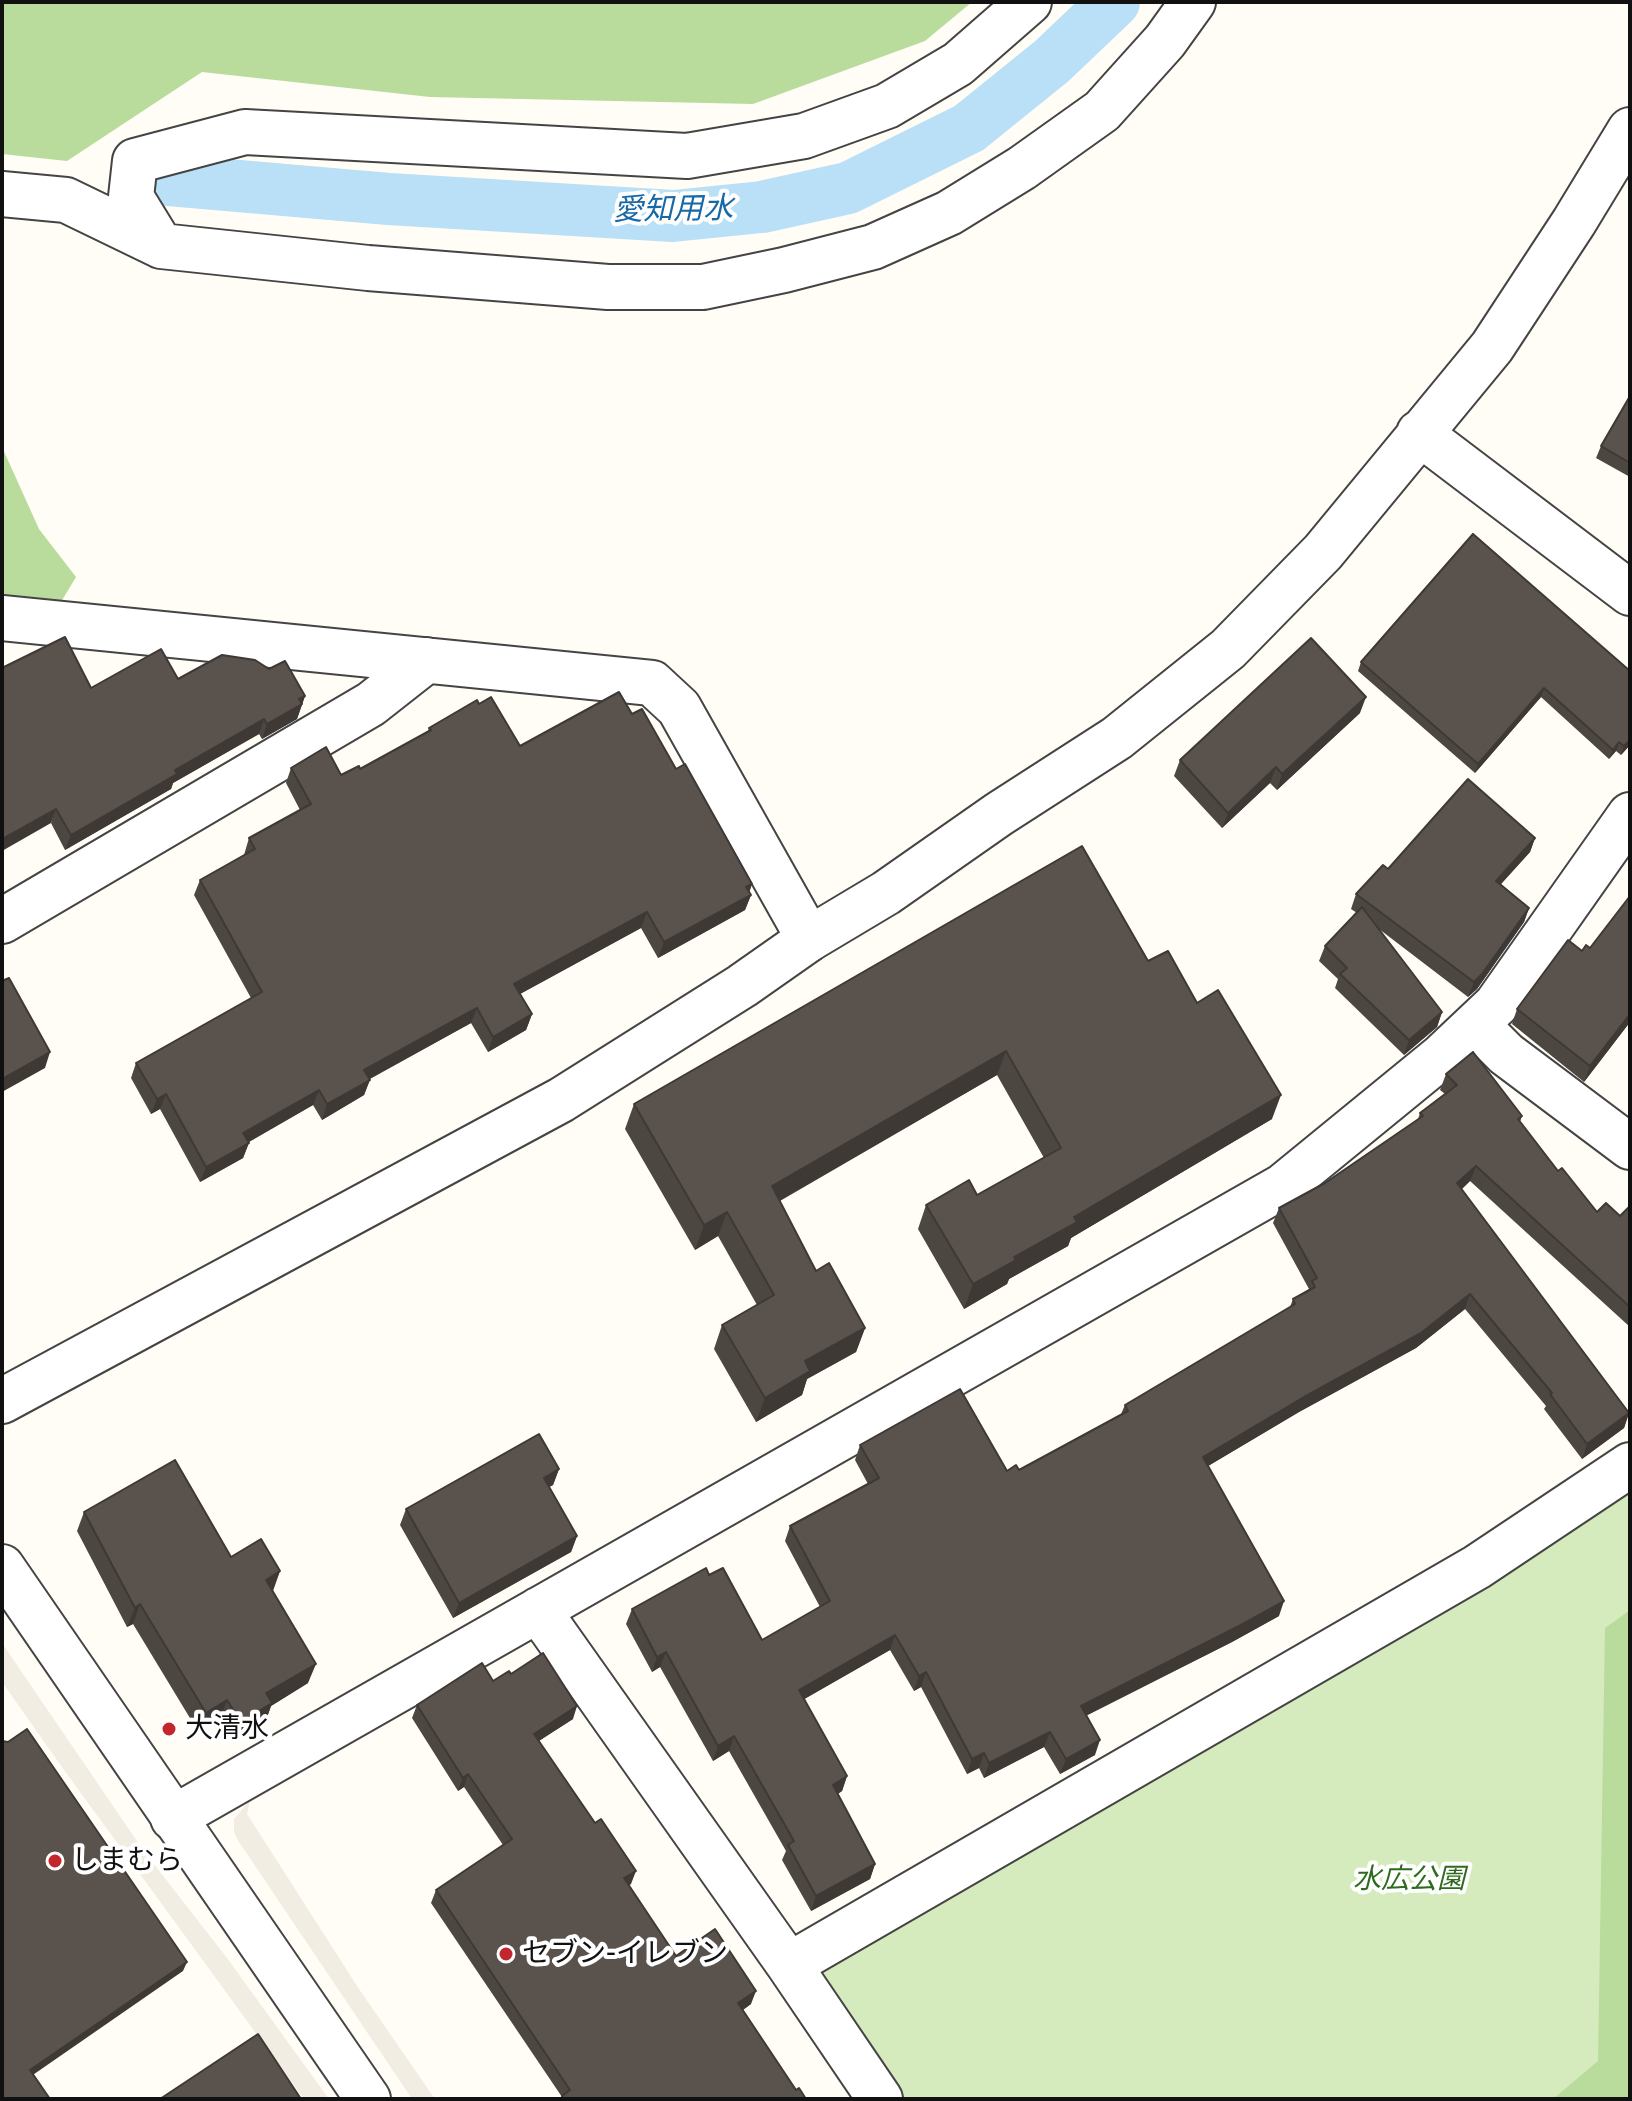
<!DOCTYPE html>
<html>
<head>
<meta charset="utf-8">
<style>
  body { margin:0 }
  #map { position:relative; width:1632px; height:2101px; overflow:hidden; background:#fffdf5; font-family:Literata,serif }
  canvas { display:block }
  .frame { position:absolute; inset:0; border:4px solid #111; pointer-events:none }
</style>
</head>
<body>
<div id="map">
<canvas width="1632" height="2101"></canvas>
<div class="frame"></div>
</div>
<script>
const ctx = document.querySelector('canvas').getContext('2d');
ctx.lineJoin = 'round';
function fill(path, color) {
  ctx.fillStyle = color;
  ctx.fill(path, 'evenodd');
}
function shape(rows) {
  const path = new Path2D();
  for (const r of rows) {
    path.moveTo(r[0], r[1]);
    for (let i = 2; i < r.length; i += 2) path.lineTo(r[i], r[i + 1]);
  }
  return path;
}
function strokePath(path, color, width, dash) {
  ctx.strokeStyle = color;
  ctx.lineWidth = width;
  ctx.lineCap = dash ? 'butt' : 'round';
  ctx.setLineDash(dash || []);
  ctx.stroke(path);
}
function write(font, color, halo, rows, align = 'center') {
  ctx.font = font + ' Literata,"Noto Sans JP",serif';
  ctx.lineWidth = 8;
  ctx.setLineDash([]);
  ctx.textBaseline = 'middle';
  ctx.strokeStyle = halo;
  ctx.fillStyle = color;
  for (const [text, x, y, turn = 0] of rows) {
    ctx.save();
    ctx.translate(x, y);
    ctx.rotate((+turn || 0) * Math.PI / 180);
    ctx.textAlign = isNaN(turn) ? turn : align;
    if (halo) ctx.strokeText(text, 0, 0);
    ctx.fillText(text, 0, 0);
    ctx.restore();
  }
}
fill(shape([
  [1630,1483,1630,2099,900,2099,820,1980,825,1964,1564,1538]
]), '#d5ebbd');
fill(shape([
  [2,2,972,2,925,41,753,104,430,97,202,72,67,161,2,154],
  [2,447,39,529,76,577,58,607,2,601],
  [1630,1610,1630,2099,1553,2099,1598,2061,1605,1628]
]), '#b9dc9c');
fill(shape([
  [2,1643,143,1850,227,1958,329,2099,304,2099,64,1770,2,1682],
  [250,1800,247,1814,359,1989,435,2099,412,2099,237,1839,234,1832,234,1819]
]), '#f1ede2');
strokePath(shape([
  [169,180,389,199,673,216,762,207,848,188,969,128,1052,61,1114,2]
]), '#b9e0f7', 52);
const minor = shape([
  [2,194,66,200,161,246,368,268,608,287,703,287,784,270,873,247,949,213,1022,168,1102,111,1165,41,1193,2],
  [161,246,131,197,135,161,245,132,687,156,804,136,887,106,958,64,1029,2],
  [2,618,652,683,679,708,809,939],
  [2,921,371,704,427,660],
  [1476,1024,1506,1054,1630,1147],
  [538,1610,789,1965,880,2099],
  [173,1818,1283,1186,1442,1056,1496,1005,1630,815],
  [789,1965,1477,1567,1630,1465]
]);
const tertiary = shape([
  [1419,433,1630,593],
  [2,1401,561,1100,742,986,809,939,886,893,999,814,1117,738,1228,649,1323,552,1492,347,1574,222,1630,130],
  [2,1567,368,2099]
]);
strokePath(minor, '#444', 48);
strokePath(tertiary, '#444', 48);
strokePath(minor, '#fff', 44);
strokePath(tertiary, '#fff', 44);
fill(shape([
  [1630,396,1630,477,1596,458,1601,446],
  [1361,662,1630,671,1630,745,1621,755,1616,751,1609,759,1541,697,1475,773,1358,671],
  [178,679,305,696,297,719,262,739,259,734,173,783,171,789,65,850,51,823,91,688],
  [479,704,520,746,632,714,676,769,752,884,749,892,751,895,745,910,658,958,641,928,520,994,532,1014,526,1030,488,1052,471,1023,370,1079,364,1095,322,1120,313,1105,249,1142,243,1158,200,1182,160,1109,151,1114,131,1078,136,1063,251,998,194,895,200,880,244,855,249,838,300,810,286,783,291,768,341,775,360,769,428,731,429,728],
  [1360,713,1277,790,1270,783,1222,828,1174,776,1180,760],
  [1535,838,1530,852,1501,884,1529,908,1524,922,1477,989,1468,997,1379,929,1442,1012,1437,1027,1404,1055,1335,988,1338,979,1319,961,1325,946,1357,913,1351,909,1356,894,1388,869],
  [1148,961,1197,1003,1272,1119,1071,1238,1068,1246,1009,1279,1007,1284,964,1309,918,1229,926,1205,977,1195,1044,1158,997,1075,780,1201,816,1271,865,1328,856,1352,807,1379,802,1395,756,1422,714,1349,722,1325,757,1305,718,1236,695,1250,625,1129,634,1104],
  [1517,1009,1630,1022,1584,1082,1512,1024],
  [1446,1074,1522,1116,1520,1122,1558,1171,1597,1212,1620,1216,1630,1206,1630,1327,1470,1181,1462,1189,1629,1413,1624,1428,1582,1459,1544,1409,1546,1406,1465,1309,1416,1348,1299,1412,1208,1466,1279,1616,1232,1642,1086,1715,1095,1755,1060,1774,1044,1747,984,1778,979,1768,967,1774,921,1687,914,1691,890,1650,804,1699,847,1776,842,1791,838,1794,875,1864,870,1879,811,1911,782,1860,786,1851,729,1751,713,1761,660,1667,652,1672,626,1624,632,1609,709,1575,762,1640,820,1607,785,1541,790,1526,868,1484,855,1460,860,1445,1007,1471,1019,1470,1121,1414,1125,1405,1290,1307,1293,1299,1309,1289,1273,1223,1279,1208,1325,1183,1418,1119,1420,1113,1445,1094,1440,1090],
  [559,1469,553,1485,549,1487,577,1536,571,1552,453,1618,400,1525,406,1509],
  [84,1512,231,1557,280,1571,272,1591,308,1683,271,1706,265,1723,233,1741,220,1720,199,1733,133,1624,127,1627,77,1531],
  [511,1674,573,1719,539,1741,631,1884,629,1885,676,1956,751,2004,743,2010,796,2090,806,2099,561,2099,562,2097,431,1903,436,1890,503,1845,464,1787,458,1791,412,1718,417,1705,493,1681]
]), '#4d4742');
fill(shape([
  [1544,688,1541,697,1475,773,1478,764],
  [305,696,297,719,262,739,267,724],
  [1366,697,1360,713,1277,790,1282,774],
  [264,719,259,734,173,783,171,789,65,850,71,835,175,770],
  [1630,740,1630,745,1621,755,1624,746],
  [1619,742,1616,751,1609,759,1613,750],
  [1276,767,1270,783,1222,828,1228,813],
  [56,809,51,823,2,851,2,839],
  [1535,838,1530,852,1491,895,1496,881],
  [752,884,748,896,751,895,745,910,658,958,664,942],
  [1529,908,1524,922,1477,989,1468,997,1474,982],
  [647,912,641,928,509,1000,514,984],
  [477,1008,471,1023,358,1085,364,1070],
  [1442,1012,1437,1027,1404,1055,1409,1040],
  [532,1014,526,1030,488,1052,493,1037],
  [1630,1014,1630,1022,1584,1082,1590,1066],
  [1006,1051,997,1075,763,1210,772,1186],
  [50,1052,45,1068,2,1092,2,1079],
  [370,1080,364,1095,322,1120,327,1104],
  [319,1090,313,1105,238,1148,243,1133],
  [166,1094,160,1109,151,1114,157,1099],
  [1281,1095,1272,1119,1071,1238,1068,1246,1009,1279,1007,1284,964,1309,973,1284,1074,1217],
  [249,1143,243,1158,200,1182,206,1167],
  [1476,1166,1470,1181,1452,1198,1457,1183],
  [727,1212,718,1236,695,1250,704,1225],
  [1470,1294,1465,1309,1416,1348,1299,1412,1198,1472,1203,1457],
  [865,1328,856,1352,807,1379,802,1395,756,1422,765,1398,805,1361],
  [1629,1413,1624,1428,1582,1459,1587,1444],
  [559,1469,553,1485,538,1493,544,1478],
  [577,1536,571,1552,453,1618,459,1603],
  [280,1571,273,1591,258,1600,266,1580],
  [1284,1601,1279,1616,1232,1642,1076,1721,1081,1706],
  [140,1604,133,1624,127,1627,135,1608],
  [895,1635,890,1650,794,1705,799,1690],
  [666,1652,660,1667,652,1672,657,1657],
  [316,1664,308,1683,271,1706,265,1723,233,1741,241,1722,266,1693],
  [926,1672,921,1687,914,1691,919,1676],
  [227,1700,220,1720,199,1733,206,1713],
  [577,1706,573,1719,529,1747,534,1734],
  [1050,1732,1044,1747,984,1778,989,1763],
  [734,1736,729,1751,713,1761,718,1746],
  [1100,1740,1095,1755,1060,1774,1066,1759],
  [984,1753,979,1768,967,1774,972,1759],
  [468,1774,464,1787,458,1791,463,1778],
  [847,1776,842,1791,827,1800,833,1785],
  [875,1864,870,1879,811,1911,816,1896],
  [636,1871,631,1884,619,1891,624,1878],
  [187,1962,183,1971,27,2079,30,2070],
  [756,1991,751,2004,734,2016,738,2003]
]), '#3f3936');
const building = shape([
  [1630,396,1630,463,1601,446,1630,396],
  [1473,534,1630,671,1630,740,1624,746,1619,742,1613,750,1544,688,1478,764,1361,662,1473,534],
  [65,637,91,688,161,649,178,679,222,655,255,660,269,669,285,661,305,696,299,699,302,704,267,724,264,719,175,770,177,774,71,835,56,809,2,839,2,668,65,637],
  [1311,638,1366,697,1282,774,1276,767,1228,813,1180,760,1311,638],
  [619,692,632,714,642,709,676,769,685,764,752,884,746,887,751,895,664,942,647,912,514,984,532,1014,493,1037,477,1008,364,1070,370,1080,327,1104,319,1090,243,1133,249,1143,206,1167,166,1094,157,1099,136,1063,262,992,200,880,255,849,249,838,311,804,291,768,326,747,341,775,359,766,360,769,431,730,429,728,477,700,479,704,491,697,520,746,619,692],
  [1468,779,1535,838,1496,881,1529,908,1482,974,1474,982,1356,894,1383,865,1388,869,1468,779],
  [1082,846,1148,961,1168,951,1197,1003,1218,990,1281,1095,1074,1217,1077,1222,1014,1257,1016,1260,973,1284,926,1205,969,1180,977,1195,1061,1148,1006,1051,772,1186,816,1271,829,1263,865,1328,805,1361,810,1371,765,1398,722,1325,774,1295,727,1212,704,1225,634,1104,1082,846],
  [1630,896,1630,1014,1590,1066,1517,1009,1568,940,1582,951,1586,945,1590,948,1630,896],
  [1362,907,1442,1012,1409,1040,1340,974,1347,968,1325,946,1362,907],
  [9,978,50,1052,2,1079,2,981,9,978],
  [1473,1052,1522,1116,1518,1119,1558,1171,1562,1168,1597,1212,1606,1203,1620,1216,1630,1206,1630,1307,1476,1166,1457,1183,1629,1413,1587,1444,1550,1394,1552,1393,1470,1294,1421,1333,1304,1397,1203,1457,1284,1601,1237,1627,1081,1706,1100,1740,1066,1759,1050,1732,989,1763,984,1753,972,1759,926,1672,919,1676,895,1635,799,1690,847,1776,833,1785,875,1864,816,1896,788,1845,794,1841,734,1736,718,1746,666,1652,657,1657,632,1609,706,1568,709,1575,723,1568,762,1640,830,1601,790,1526,879,1478,860,1445,960,1389,1007,1471,1016,1465,1019,1470,1128,1411,1125,1405,1295,1304,1293,1299,1315,1287,1312,1281,1317,1278,1279,1208,1325,1183,1423,1116,1420,1113,1457,1085,1446,1074,1473,1052],
  [539,1434,559,1469,544,1478,577,1536,459,1603,406,1509,539,1434],
  [175,1460,231,1557,261,1539,280,1571,266,1580,316,1664,266,1693,272,1703,241,1722,227,1700,206,1713,140,1604,135,1608,84,1512,175,1460],
  [543,1653,577,1706,534,1734,595,1823,601,1819,636,1871,624,1878,676,1956,715,1929,756,1991,738,2003,796,2090,799,2088,806,2099,564,2099,562,2096,570,2090,436,1890,512,1839,468,1774,463,1778,417,1705,482,1663,493,1681,509,1671,511,1674,543,1653],
  [27,1729,187,1962,30,2070,50,2099,2,2099,2,1741,8,1742,27,1729],
  [258,2034,301,2099,160,2099,258,2034]
]);
fill(building, '#5a524d');
strokePath(building, '#3f3936', 2);
for (const [x, y, r, color] of [
  [169,1729,8,"#c4262e"],
  [55,1861,8,"#c4262e"],
  [506,1954,8,"#c4262e"]
]) {
  const dot = new Path2D();
  dot.arc(x, y, r, 0, 2 * Math.PI);
  ctx.fillStyle = color;
  ctx.fill(dot);
  strokePath(dot, '#fff', 3);
}
write('28px', '#111', '#fff', [
  ["大清水",185,1729],
  ["しまむら",71,1861],
  ["セブン-イレブン",522,1954]
], 'left');
write('italic 28px', '#2f6b1f', '#fff', [
  ["水広公園",1409,1880]
]);
write('italic 30px', '#1768a6', '#fff', [
  ["愛知用水",673,210,-1]
]);
</script>
</body>
</html>
